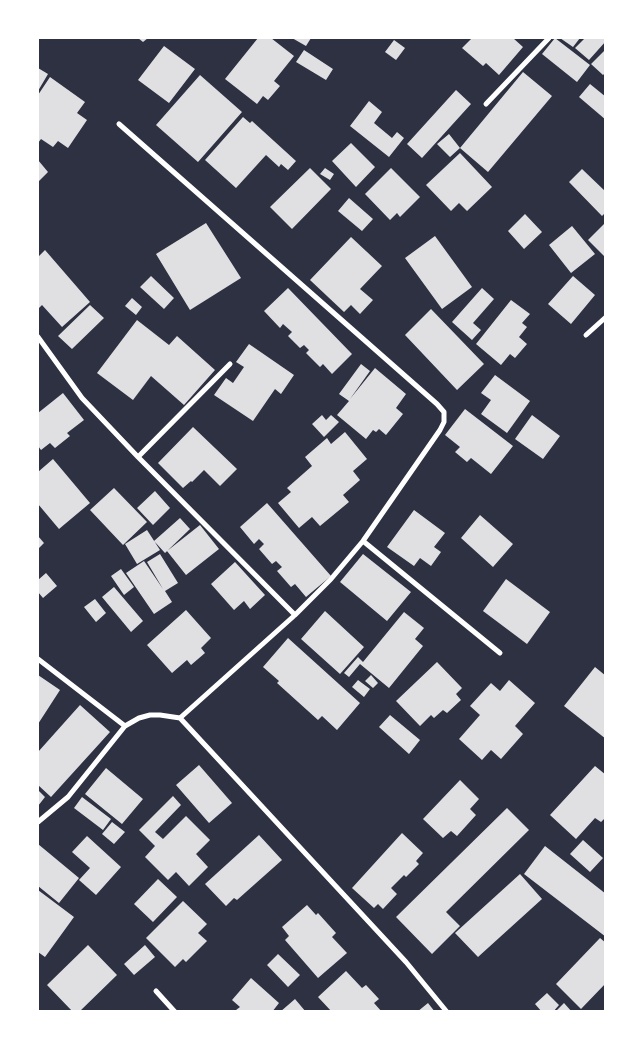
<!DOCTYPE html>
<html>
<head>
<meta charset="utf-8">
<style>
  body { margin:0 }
  #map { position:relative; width:643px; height:1049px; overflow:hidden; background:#2d3142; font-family:Jost,sans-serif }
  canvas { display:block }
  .frame { position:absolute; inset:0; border:39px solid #fff; pointer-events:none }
</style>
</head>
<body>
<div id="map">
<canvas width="643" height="1049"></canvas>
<div class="frame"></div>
</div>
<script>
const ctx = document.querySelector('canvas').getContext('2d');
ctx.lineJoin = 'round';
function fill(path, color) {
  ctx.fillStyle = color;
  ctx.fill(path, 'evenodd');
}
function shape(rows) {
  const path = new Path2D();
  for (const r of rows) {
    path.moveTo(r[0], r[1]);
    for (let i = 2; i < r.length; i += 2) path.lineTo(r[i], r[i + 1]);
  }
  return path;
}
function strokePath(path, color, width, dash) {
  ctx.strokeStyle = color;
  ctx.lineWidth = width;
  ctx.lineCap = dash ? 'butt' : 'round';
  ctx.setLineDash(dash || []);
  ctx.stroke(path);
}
fill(shape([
  [138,38,148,38,143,42],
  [258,38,271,38,294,56,274,81,280,86,268,100,263,96,257,104,225,79],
  [292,38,311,38,306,46],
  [472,38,513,38,523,47,499,75,486,63,483,66,462,48],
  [555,38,590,65,577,82,542,54],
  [560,38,580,38,573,47],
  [585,38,606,38,606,41,589,60,575,48],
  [394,40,405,48,396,60,385,52],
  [164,46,195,69,169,103,138,80],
  [606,49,606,72,603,75,591,64],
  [304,50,333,69,326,80,296,62],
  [38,68,48,74,38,91],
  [523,72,552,96,488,172,460,148],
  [200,75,242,112,198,162,156,125],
  [50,77,85,102,77,113,87,120,68,148,58,141,53,147,41,139,38,143,38,95],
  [590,84,606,97,606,120,579,97],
  [456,90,471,104,422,158,407,144],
  [369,101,382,112,374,123,392,138,397,132,404,138,389,157,350,126],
  [243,117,250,123,252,121,296,161,288,170,281,164,279,167,266,155,236,188,205,160],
  [449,134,460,148,450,157,437,144],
  [351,143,375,167,356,187,332,161],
  [460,153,492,187,467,211,459,203,451,211,426,185],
  [38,160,48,172,38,182],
  [310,168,331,189,292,229,270,207],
  [325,168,334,174,330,180,320,174],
  [391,168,420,197,400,217,397,213,390,220,365,194],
  [582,169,606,192,606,212,602,216,569,182],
  [349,198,373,219,362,231,338,211],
  [525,214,542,232,524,249,508,231],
  [606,222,606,258,588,240],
  [206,223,241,278,190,310,156,254],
  [572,226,595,254,571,273,549,245],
  [435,236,472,287,442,309,405,258],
  [351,237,382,266,360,289,373,300,360,314,351,305,344,312,310,280],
  [45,250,90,302,62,327,42,305,38,309,38,257],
  [151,276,174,298,164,309,140,287],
  [573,276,595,295,571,324,548,304],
  [288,288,352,354,332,374,323,364,320,367,306,353,309,350,304,345,300,348,288,336,292,332,283,324,280,328,264,311],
  [482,288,494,299,473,323,481,330,472,340,452,322],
  [132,298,142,307,136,315,125,306],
  [511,300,530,314,522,323,527,327,519,337,527,344,515,358,510,354,501,365,476,344],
  [90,305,104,318,72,349,58,336],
  [431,309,484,364,457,390,405,335],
  [137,320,169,345,177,336,215,370,184,405,151,376,133,400,97,373],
  [249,344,294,375,281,394,275,389,253,421,214,395,226,378,233,383,244,367,236,362],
  [361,364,370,371,350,399,375,368,406,394,396,408,403,414,386,435,379,429,376,432,373,430,366,439,337,415,349,401,339,394],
  [495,375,530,401,507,433,481,414,491,400,481,393],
  [63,393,84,420,67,433,70,436,55,448,50,443,41,450,38,446,38,413],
  [465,409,513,446,491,474,471,458,467,462,455,452,460,447,445,435],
  [322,415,326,420,331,415,339,422,324,437,312,424],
  [532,415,560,436,543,459,515,439],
  [193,427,237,469,220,486,204,470,192,482,191,481,183,488,158,463],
  [345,432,367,459,353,471,360,480,343,495,349,502,320,526,312,517,299,528,278,503,291,492,287,488,312,466,305,457,327,438,331,444],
  [53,459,90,503,59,529,38,504,38,472],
  [114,488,147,522,123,545,90,510],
  [155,491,170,508,153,525,137,508],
  [267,503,331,576,306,597,295,584,291,587,277,571,282,567,276,561,272,564,259,549,264,544,259,539,254,544,240,527],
  [414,510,445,533,434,547,441,552,431,566,420,558,414,566,387,547],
  [480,515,513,544,493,567,461,538],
  [180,518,190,529,165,553,154,541],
  [200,525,219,549,186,575,167,551],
  [147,530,160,550,137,564,125,544],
  [38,536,44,543,38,549],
  [160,554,178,583,165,591,172,602,154,614,126,573,144,561,163,589,147,562],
  [363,554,411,592,387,621,340,582],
  [235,562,265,595,250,609,244,601,234,610,211,584],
  [121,569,134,587,124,595,111,576],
  [46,573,57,586,43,598,38,592,38,580],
  [506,579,550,612,527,644,483,611],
  [114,587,143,621,131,632,102,597],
  [95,599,106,613,96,622,84,607],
  [186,610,211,638,201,648,205,653,191,665,187,660,172,673,147,645],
  [325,611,364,647,340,674,301,639],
  [404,612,424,628,415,639,423,646,389,688,360,664,349,677,344,673,358,657,363,662],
  [288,638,360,703,337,730,322,716,318,720,277,683,279,681,263,667],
  [437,662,462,688,456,694,461,700,447,713,443,710,434,718,431,715,420,726,396,701],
  [595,667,606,676,606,739,564,706],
  [38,675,60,690,38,724],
  [371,675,378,683,373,688,365,681],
  [358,680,370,689,364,697,352,687],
  [509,680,535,703,515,726,523,734,501,759,491,750,482,760,459,739,480,715,470,706,491,683,500,691],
  [80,705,110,732,51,797,38,785,38,752],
  [390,715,420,740,409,754,379,727],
  [199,765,232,803,209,823,176,785],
  [595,766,606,775,606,817,601,822,595,818,576,839,550,815],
  [106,768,143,799,122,824,85,794],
  [460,780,479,799,470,809,476,815,457,836,451,831,443,838,423,819],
  [38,790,45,797,38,806],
  [173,796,181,805,155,832,163,839,186,816,210,840,196,854,208,867,189,886,176,872,168,880,145,857,155,846,139,830],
  [82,797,111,819,103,830,74,808],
  [507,808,529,830,446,912,460,926,432,954,396,917],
  [112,822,125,832,114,844,102,834],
  [402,833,423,853,416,861,419,864,406,877,404,875,391,888,397,894,383,909,378,904,374,908,352,888],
  [259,835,282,860,237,900,234,898,226,906,205,884],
  [87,836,121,867,96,895,79,880,90,868,72,852],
  [583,840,603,858,590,872,570,854],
  [38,844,79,878,59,903,38,886],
  [545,846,606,894,606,937,524,874],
  [520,874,542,899,478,957,455,933],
  [158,879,177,897,153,922,134,904],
  [38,890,74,917,45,957,38,952],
  [183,901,207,924,198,933,207,941,186,962,183,959,175,967,146,938],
  [307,905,316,915,318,913,336,933,332,937,347,953,318,978,285,940,289,936,282,927],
  [600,938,606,943,606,983,581,1009,556,984],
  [88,945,117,975,79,1012,73,1012,47,985],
  [145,945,155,957,134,975,124,964],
  [278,954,300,975,288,987,267,965],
  [346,971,362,988,366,985,379,999,374,1003,382,1012,332,1012,318,997],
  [251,978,279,1003,272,1012,238,1012,236,1010,240,1007,232,1000],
  [547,993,559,1005,553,1012,542,1012,535,1004],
  [295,999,306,1012,280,1012],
  [428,1003,435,1012,417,1012],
  [564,1003,572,1012,555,1012]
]), '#e0e0e3');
strokePath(shape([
  [486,104,549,38],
  [119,124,437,404,444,412,444,422,440,430,363,541,331,579,295,615,180,718],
  [586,335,606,317],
  [38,337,82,398,138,457,295,615],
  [138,457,230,364],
  [363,541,500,653],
  [38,659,125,726],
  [38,822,68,797,125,726,139,718,150,715,160,715,180,718,406,962,447,1012],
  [156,991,175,1012]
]), '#fff', 5);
</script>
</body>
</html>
